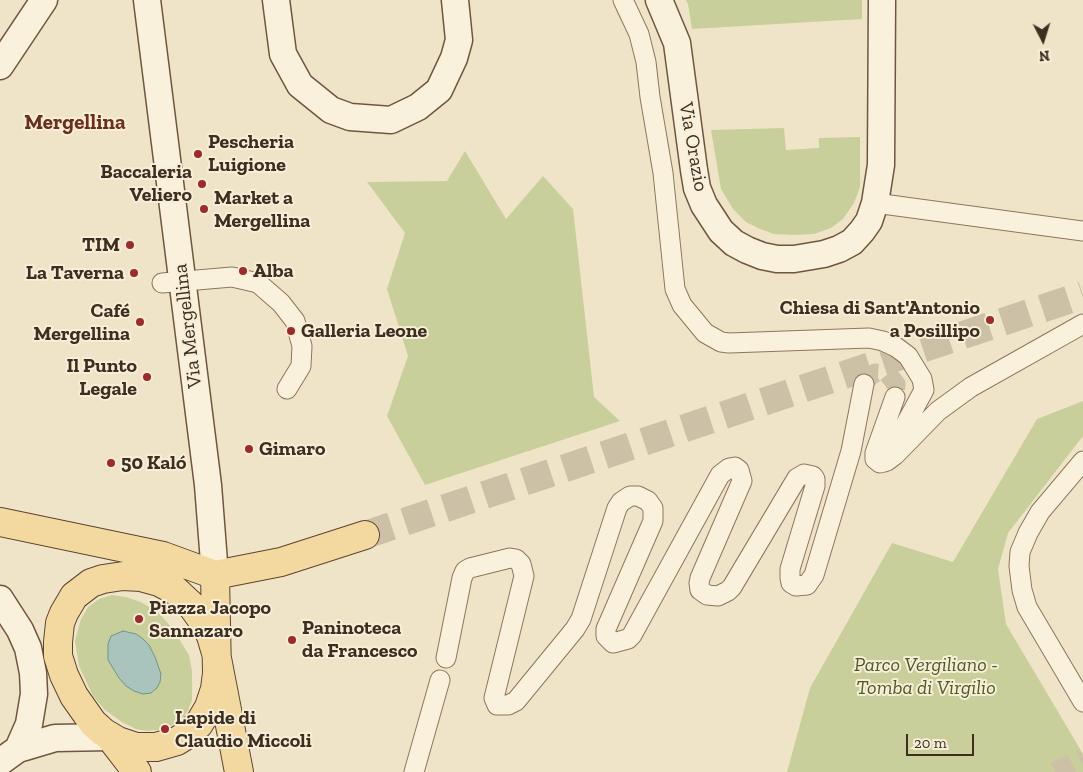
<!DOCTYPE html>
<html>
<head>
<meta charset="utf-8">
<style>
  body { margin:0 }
  #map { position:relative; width:1083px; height:772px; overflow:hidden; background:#f0e4c8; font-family:"Zilla Slab",serif }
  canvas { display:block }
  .north { position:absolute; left:1018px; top:15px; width:50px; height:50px; -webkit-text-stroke:4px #f7eed8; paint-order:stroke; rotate:175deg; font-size:14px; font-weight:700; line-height:20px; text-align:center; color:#3d2e20 }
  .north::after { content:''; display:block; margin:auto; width:18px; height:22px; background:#3d2e20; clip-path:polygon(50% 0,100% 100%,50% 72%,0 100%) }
  .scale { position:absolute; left:906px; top:734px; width:68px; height:22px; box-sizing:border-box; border:2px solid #3d2e20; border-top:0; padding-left:6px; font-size:15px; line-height:18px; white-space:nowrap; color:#3d2e20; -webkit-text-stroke:4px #f7eed8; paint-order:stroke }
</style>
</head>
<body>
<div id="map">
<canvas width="1083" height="772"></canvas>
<div class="north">N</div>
<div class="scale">20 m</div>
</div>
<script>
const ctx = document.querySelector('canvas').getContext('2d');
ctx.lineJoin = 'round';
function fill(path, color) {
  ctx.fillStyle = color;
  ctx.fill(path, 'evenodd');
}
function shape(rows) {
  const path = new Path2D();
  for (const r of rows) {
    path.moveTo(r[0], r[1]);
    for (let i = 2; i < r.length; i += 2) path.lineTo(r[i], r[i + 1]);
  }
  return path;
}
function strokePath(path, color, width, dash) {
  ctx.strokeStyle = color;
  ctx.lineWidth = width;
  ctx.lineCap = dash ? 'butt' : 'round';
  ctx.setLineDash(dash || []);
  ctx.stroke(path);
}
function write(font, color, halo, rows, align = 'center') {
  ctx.font = font + ' "Zilla Slab",serif';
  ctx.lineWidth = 4;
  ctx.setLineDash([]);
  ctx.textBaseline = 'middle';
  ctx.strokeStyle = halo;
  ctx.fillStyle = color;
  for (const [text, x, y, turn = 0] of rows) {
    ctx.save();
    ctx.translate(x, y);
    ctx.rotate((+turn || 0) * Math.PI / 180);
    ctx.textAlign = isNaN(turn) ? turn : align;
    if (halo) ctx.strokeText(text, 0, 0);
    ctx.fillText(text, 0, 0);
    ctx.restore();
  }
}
fill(shape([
  [686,0,862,0,862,19,692,29,688,4],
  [784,128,786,150,819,148,819,138,860,137,860,187,854,203,843,219,831,228,814,234,794,235,774,234,760,229,746,222,733,209,721,189,711,130],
  [465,151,506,219,543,176,573,209,594,397,620,421,425,485,387,416,408,356,387,289,405,233,367,182,447,181],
  [1083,401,1083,436,1008,533,998,569,1006,624,1083,754,1083,772,787,772,810,688,892,543,953,562,1037,419],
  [112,595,126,597,141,602,159,613,173,629,189,655,192,671,192,700,188,711,181,720,165,729,147,731,136,729,122,722,105,710,93,696,79,666,75,641,81,619,88,607,99,599],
  [123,631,136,634,142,638,149,645,155,657,157,688,151,693,143,693,119,678,108,660]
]), '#c9cf9b');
const water = shape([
  [123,631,136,634,142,638,149,645,155,657,161,674,160,682,157,688,151,693,143,694,134,691,126,686,119,678,108,660,108,644,111,636,123,631]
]);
fill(water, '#a9c4bc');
strokePath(water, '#6f938a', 1);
strokePath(shape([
  [864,384,870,376,875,373,888,374,896,384,895,397],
  [1055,772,1083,758]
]), '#ccc0a6', 19, [19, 9]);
strokePath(shape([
  [365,535,1083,295]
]), '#ccc0a6', 28, [28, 14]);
const street = shape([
  [623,0,639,34,646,62,650,97,663,173,675,289,682,305,705,333,721,342,729,343,869,338,883,341,896,347,908,356,922,379,924,390,885,462],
  [875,203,1083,231],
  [162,283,232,277,258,283,281,303,295,321,302,346,301,366,287,389],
  [895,397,875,453,875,459,880,463,887,461,895,455,938,411,971,387,1083,324],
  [1083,461,1040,512,1028,533,1020,552,1019,566,1022,590,1027,607,1083,702],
  [446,658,462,578,465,571,470,568,510,558,516,559,521,564,524,576,494,698,497,705,508,705,516,701,575,629,581,619,617,508,621,502,630,496,638,496,648,501,653,508,653,521,606,629,606,636,613,643,628,639,632,635,720,475,729,468,735,467,739,470,742,481,700,578,699,583,700,590,707,595,718,596,728,591,732,587,797,478,804,474,813,476,815,479,815,486,790,569,790,578,791,583,796,586,807,585,814,575,851,451,864,384],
  [414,772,440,680]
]);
const secondary = shape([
  [147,0,208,485,215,575],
  [276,0,283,54,300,85,331,110,350,117,391,120,418,107,439,90,454,58,459,40,455,0],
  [659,0,677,43,694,170,697,188,704,205,721,231,734,243,747,250,762,256,777,259,794,259,824,254,839,249,852,242,862,231,869,221,875,203,881,165,882,0],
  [0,66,44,0],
  [0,599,20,630,28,648,33,673,34,694,29,724,18,749],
  [0,762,18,749,55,738,110,737]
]);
const primary = shape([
  [0,522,163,556,215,575,281,562,365,535],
  [161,577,192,606,205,624,211,636,216,653,239,772],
  [174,590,159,582,141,577,123,576,103,579,91,583,74,596,64,613,60,623,58,642,58,656,64,675,74,696,93,723,103,732,118,741,136,747,156,747,177,741,185,736,199,724,209,707,215,689,217,673,215,575],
  [110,737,137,772]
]);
strokePath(street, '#8d765c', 21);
strokePath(secondary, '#6f573f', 29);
strokePath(primary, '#5b4430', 30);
strokePath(street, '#faf1dc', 19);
strokePath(secondary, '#faf1dc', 26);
strokePath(primary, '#f3d9a0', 28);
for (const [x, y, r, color] of [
  [198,154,5,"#9e2a2b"],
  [202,184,5,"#9e2a2b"],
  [204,209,5,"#9e2a2b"],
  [130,245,5,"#9e2a2b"],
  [243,271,5,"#9e2a2b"],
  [134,273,5,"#9e2a2b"],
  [990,320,5,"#9e2a2b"],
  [140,322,5,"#9e2a2b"],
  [291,331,5,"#9e2a2b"],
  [147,377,5,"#9e2a2b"],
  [249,449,5,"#9e2a2b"],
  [111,463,5,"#9e2a2b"],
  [139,619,5,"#9e2a2b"],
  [292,640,5,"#9e2a2b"],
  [165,729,5,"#9e2a2b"]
]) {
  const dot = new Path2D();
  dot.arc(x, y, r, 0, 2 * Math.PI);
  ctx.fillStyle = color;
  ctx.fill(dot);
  strokePath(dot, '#f7eed8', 2);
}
write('bold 20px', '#3d2e20', '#f7eed8', [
  ["Pescheria",208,142],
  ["Luigione",208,165],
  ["Baccaleria",192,172,"right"],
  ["Veliero",192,195,"right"],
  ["Market a",214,198],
  ["Mergellina",214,221],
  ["TIM",120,245,"right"],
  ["Alba",253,271],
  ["La Taverna",124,273,"right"],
  ["Chiesa di Sant'Antonio",980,308,"right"],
  ["a Posillipo",980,331,"right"],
  ["Café",130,311,"right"],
  ["Mergellina",130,334,"right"],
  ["Galleria Leone",301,331],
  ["Il Punto",137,366,"right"],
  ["Legale",137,389,"right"],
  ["Gimaro",259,449],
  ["50 Kaló",121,463],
  ["Piazza Jacopo",149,608],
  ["Sannazaro",149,631],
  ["Paninoteca",302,628],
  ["da Francesco",302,651],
  ["Lapide di",175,718],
  ["Claudio Miccoli",175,741]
], 'left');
write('20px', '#3d2e20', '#f7eed8', [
  ["Via Orazio",693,147,80],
  ["Via Mergellina",188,326,-97]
]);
write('italic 20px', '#4d5a26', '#f7eed8', [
  ["Parco Vergiliano -",926,665],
  ["Tomba di Virgilio",926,688]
]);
write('bold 21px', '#6b2e1e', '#f7eed8', [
  ["Mergellina",75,123]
]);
</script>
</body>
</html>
